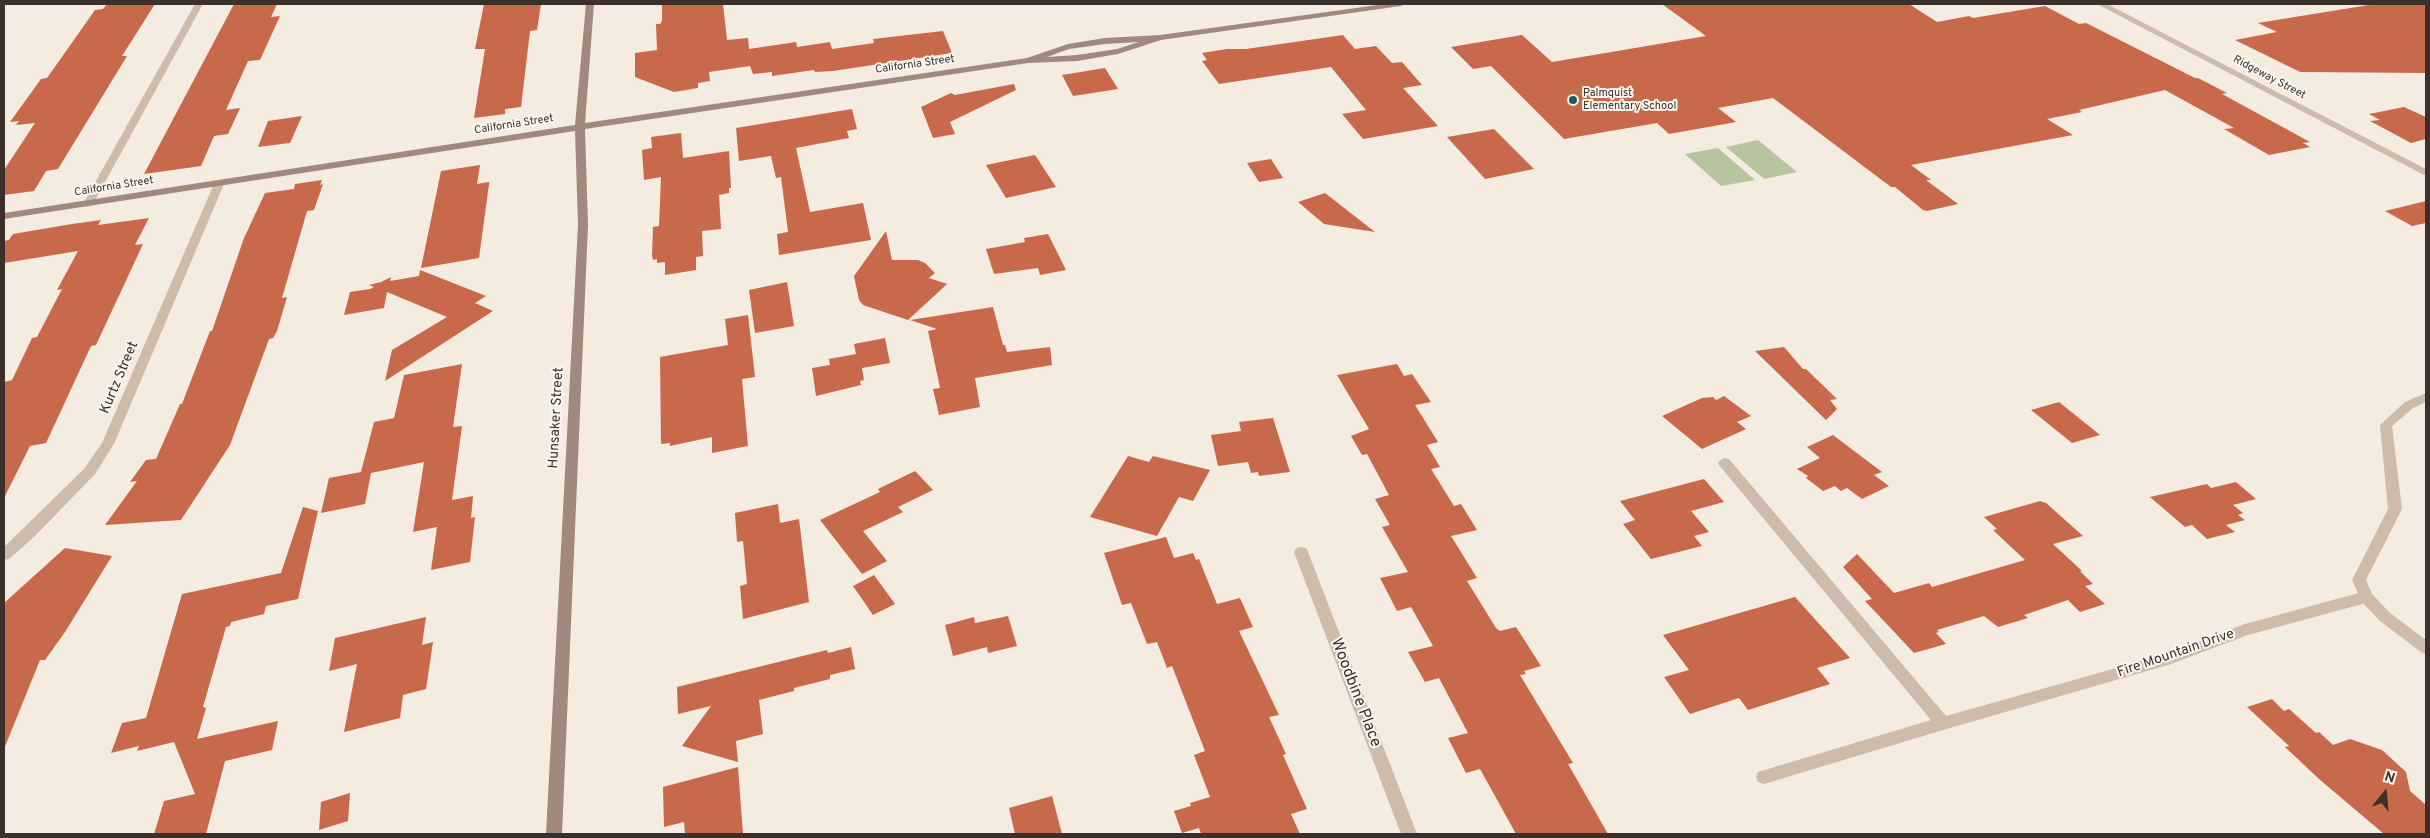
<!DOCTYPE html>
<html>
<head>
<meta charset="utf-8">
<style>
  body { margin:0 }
  #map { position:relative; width:2430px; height:838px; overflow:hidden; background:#f4ebe1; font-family:Overpass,sans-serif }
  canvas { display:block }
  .frame { position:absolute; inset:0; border:5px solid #3b302b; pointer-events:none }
  .north { position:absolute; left:2360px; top:768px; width:50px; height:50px; -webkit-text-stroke:4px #fbf5ee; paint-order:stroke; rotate:17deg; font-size:14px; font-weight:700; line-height:20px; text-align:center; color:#3b302b }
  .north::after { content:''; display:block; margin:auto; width:18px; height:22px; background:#3b302b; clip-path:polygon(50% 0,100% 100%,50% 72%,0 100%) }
</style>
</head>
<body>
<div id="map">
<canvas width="2430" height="838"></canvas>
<div class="frame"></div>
<div class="north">N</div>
</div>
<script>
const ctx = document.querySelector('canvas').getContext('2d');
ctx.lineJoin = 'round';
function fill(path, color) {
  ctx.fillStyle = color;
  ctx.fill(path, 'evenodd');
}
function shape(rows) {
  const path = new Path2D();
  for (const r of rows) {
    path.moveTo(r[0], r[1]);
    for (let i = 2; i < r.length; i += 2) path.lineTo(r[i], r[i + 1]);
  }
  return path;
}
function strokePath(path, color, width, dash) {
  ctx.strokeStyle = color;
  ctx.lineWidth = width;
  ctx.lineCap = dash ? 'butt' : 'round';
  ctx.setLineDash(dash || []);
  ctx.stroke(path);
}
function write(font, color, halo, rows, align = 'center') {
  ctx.font = font + ' Overpass,sans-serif';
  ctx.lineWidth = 4;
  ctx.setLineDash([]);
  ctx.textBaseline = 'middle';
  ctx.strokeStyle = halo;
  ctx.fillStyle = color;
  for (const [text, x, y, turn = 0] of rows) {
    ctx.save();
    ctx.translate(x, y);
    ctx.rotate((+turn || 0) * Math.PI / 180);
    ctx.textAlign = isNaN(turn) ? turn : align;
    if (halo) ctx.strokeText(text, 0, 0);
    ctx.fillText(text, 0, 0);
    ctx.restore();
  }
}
fill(shape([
  [1758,140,1797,172,1764,179,1726,147],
  [1718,148,1755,180,1721,186,1685,154]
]), '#b8c4a0');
fill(shape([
  [107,4,155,4,122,56,127,56,58,169,46,171,34,191,4,195,4,170,35,123,16,125,19,121,10,122,41,79,47,78,95,10,103,9],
  [234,4,277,4,271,17,280,16,260,60,248,61,226,110,240,108,228,134,214,136,201,166,144,174],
  [484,4,541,4,537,30,530,31,521,107,505,109,505,114,474,118,485,49,475,49],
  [662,4,723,4,727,40,748,38,749,49,796,42,797,47,830,42,832,49,874,43,873,39,943,31,952,53,833,71,815,72,814,70,772,76,772,72,753,74,750,66,709,72,710,81,698,83,698,88,674,92,635,77,635,53,657,50,656,24,660,24,662,21],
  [1662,4,1909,4,1937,22,1969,16,1973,18,2045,6,2079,24,2086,23,2195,78,2198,78,2227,93,2222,94,2310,142,2303,143,2310,147,2269,155,2224,129,2234,128,2165,90,2079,110,2082,112,2047,119,2073,135,1911,165,1931,180,1926,180,1958,204,1927,211,1923,210,1895,187,1891,187,1773,98,1718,108,1736,122,1669,134,1657,123,1564,139,1491,66,1473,69,1451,47,1522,35,1552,62,1706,36],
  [2375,4,2426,4,2426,73,2300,72,2235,40,2277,32,2258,23],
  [1343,35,1355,49,1376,46,1392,63,1402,62,1422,85,1403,88,1438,126,1363,139,1342,114,1366,110,1331,67,1219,84,1202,61,1207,60,1202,53,1227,49,1246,49],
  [1105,68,1118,89,1073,96,1062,75],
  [1014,84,1016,90,950,122,955,134,933,138,921,107,951,93,955,95],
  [2404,107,2426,117,2426,139,2411,143,2370,121,2380,120,2369,114],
  [852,109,857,129,847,131,849,138,796,148,810,212,863,203,871,240,779,255,777,234,788,232,781,177,776,178,771,156,739,161,736,128],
  [302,116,290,143,258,147,268,121],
  [1494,129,1534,169,1485,179,1447,137],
  [681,133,683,158,729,151,731,188,729,188,729,193,719,195,721,229,702,231,703,256,696,257,696,270,665,275,665,262,657,263,657,259,653,260,652,256,653,227,659,226,661,177,644,180,642,150,652,148,651,137],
  [1035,155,1056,187,1006,198,986,165],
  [1271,159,1283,178,1259,182,1247,163],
  [480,165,477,184,489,182,489,184,479,258,421,268,441,171],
  [322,180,320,185,323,184,314,210,307,211,282,298,287,297,277,331,273,338,269,339,230,445,181,520,105,525,137,481,130,482,146,460,156,459,180,404,182,404,210,331,212,331,244,238,265,193,294,189,295,184],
  [1325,193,1375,232,1324,224,1298,202],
  [2426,201,2426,223,2412,226,2385,211],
  [149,218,135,245,143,244,96,345,91,346,46,443,30,446,4,498,4,382,12,380,32,338,37,337,62,289,57,290,78,251,4,263,4,241,9,240,13,234,72,224,101,220,98,225],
  [886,231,892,260,918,260,925,263,935,273,929,278,947,284,908,320,863,305,859,300,854,276],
  [1048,234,1066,270,1040,275,1038,268,994,274,986,249,1025,242,1024,238],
  [420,270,486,296,475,303,493,311,385,381,392,350,447,317,387,292,384,308,344,315,350,292,370,289,374,287,369,285,381,282,391,277,390,281,419,276],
  [787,282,794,326,755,333,749,290],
  [993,307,1003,345,1005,345,1007,352,1050,347,1052,365,975,378,980,407,939,415,933,389,940,388,928,331,937,329,910,320],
  [748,315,755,377,742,379,748,446,712,453,712,437,670,446,670,443,661,444,660,357,728,345,725,319],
  [885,338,890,363,862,368,864,380,860,381,861,385,816,396,812,368,830,365,829,359,856,354,854,344],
  [1784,347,1803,369,1806,369,1837,399,1830,400,1837,409,1826,420,1755,351],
  [462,364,453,427,462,426,452,500,473,496,471,518,475,517,470,562,431,570,437,527,413,532,424,462,371,473,365,504,321,513,329,478,361,472,374,422,394,418,404,375],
  [1397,364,1404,376,1412,374,1431,402,1415,405,1438,442,1427,445,1440,467,1431,469,1454,506,1461,504,1477,530,1451,536,1477,578,1467,581,1496,628,1500,631,1516,627,1541,666,1524,671,1526,674,1520,675,1573,763,1568,764,1608,834,1516,834,1480,769,1466,773,1448,738,1468,733,1439,678,1425,682,1408,652,1433,646,1411,607,1397,611,1380,578,1408,572,1382,527,1390,525,1375,499,1389,495,1367,454,1362,455,1351,436,1369,429,1337,375],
  [1724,396,1751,416,1737,422,1746,429,1702,449,1662,416,1702,398,1713,397,1716,400],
  [2059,402,2100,435,2072,443,2031,410],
  [1273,418,1290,472,1259,476,1258,472,1251,473,1248,462,1218,466,1211,435,1241,431,1239,422],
  [1833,435,1882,472,1874,475,1889,486,1862,499,1847,488,1841,491,1835,486,1823,491,1806,478,1808,476,1797,469,1820,458,1807,447],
  [1128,456,1149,462,1153,456,1210,470,1193,501,1179,497,1157,536,1090,517],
  [915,471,933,490,898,507,903,512,863,531,887,561,862,574,820,520,880,492,878,489],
  [1704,479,1724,502,1691,511,1709,532,1694,536,1702,546,1651,559,1623,524,1635,520,1620,501],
  [2236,482,2256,499,2233,505,2243,513,2238,515,2245,520,2226,525,2235,532,2207,539,2192,525,2185,527,2150,497,2207,484,2211,488],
  [2040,501,2046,503,2083,536,2053,544,2082,571,2080,571,2093,584,2085,586,2105,604,2080,612,2068,600,2024,615,2028,618,1998,627,1984,616,1937,630,1939,632,1936,633,1946,644,1914,653,1865,601,1872,599,1843,567,1857,554,1894,593,1929,583,1932,587,2025,560,1993,530,1997,529,1984,517],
  [778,504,780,523,799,519,809,602,743,619,740,586,747,584,743,541,737,542,735,513],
  [303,507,318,511,298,599,266,606,264,614,231,622,230,626,226,627,203,707,206,708,197,739,278,721,272,750,225,761,206,834,154,834,164,801,195,794,174,742,137,751,139,746,111,753,122,723,146,718,182,594,281,573],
  [1166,537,1174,558,1193,553,1196,560,1199,559,1217,604,1240,598,1253,627,1239,631,1279,715,1269,717,1286,754,1283,755,1307,809,1291,814,1300,834,1201,834,1199,828,1182,833,1174,811,1191,806,1190,803,1210,797,1194,755,1205,751,1172,666,1167,668,1157,642,1147,644,1131,603,1122,605,1104,553],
  [65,548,112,556,65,632,45,660,40,660,4,749,4,603],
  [874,575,895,604,873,615,853,586],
  [1795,597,1850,658,1817,668,1830,684,1748,710,1739,698,1690,714,1664,677,1689,670,1663,635],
  [1008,616,1017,646,988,653,987,647,953,656,945,625,974,617,975,623],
  [426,617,422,645,433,642,426,689,403,695,400,718,344,732,357,664,329,671,335,638],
  [851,647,855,669,830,675,830,679,794,688,794,691,759,700,763,734,736,741,738,762,682,746,711,706,678,714,677,687,827,650,828,653],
  [2272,699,2284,711,2289,709,2316,733,2319,732,2333,745,2350,739,2382,750,2406,772,2410,791,2426,805,2426,834,2384,834,2319,779,2285,747,2289,746,2247,707],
  [738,767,743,834,685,834,684,822,664,827,663,787],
  [350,793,348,821,319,830,321,802],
  [1052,796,1062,834,1015,834,1009,808]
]), '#c8694b');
fill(shape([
  [195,4,203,4,93,204,88,207,84,206,83,204,195,4],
  [219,181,224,184,114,444,95,474,35,536,9,559,4,560,4,547,85,468,102,443,214,184,219,181],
  [1724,458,1729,459,1946,716,2166,654,2245,624,2366,591,2371,593,2373,597,2371,601,2366,603,2248,635,2168,665,1943,730,1764,784,1758,782,1756,777,1758,772,1931,720,1719,465,1718,462,1724,458],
  [1301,547,1306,548,1308,552,1417,834,1401,834,1294,552,1296,548,1301,547]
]), '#cdbbac');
fill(shape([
  [2097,4,2107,4,2426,169,2426,176,2097,4],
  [2426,393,2426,402,2413,408,2392,426,2402,509,2366,580,2372,594,2390,613,2426,640,2426,654,2421,652,2380,621,2361,601,2352,580,2388,509,2380,425,2405,402,2426,393]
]), '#cdbbac');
fill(shape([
  [586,4,594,4,585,123,1027,58,1068,44,1105,38,1160,35,1385,4,1405,4,1401,6,1161,40,1118,54,1077,61,1028,63,585,129,588,225,562,834,546,834,578,225,575,131,4,219,4,213,575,125,586,4],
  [1139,42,1117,49,1077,55,1047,57,1069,49,1105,44,1139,42]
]), '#a18a7d');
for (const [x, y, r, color] of [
  [1573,100,5,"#1f5a5e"]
]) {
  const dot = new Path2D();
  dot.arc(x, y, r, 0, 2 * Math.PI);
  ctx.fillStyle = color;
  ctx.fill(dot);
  strokePath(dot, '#fbf5ee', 2);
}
write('11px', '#3b302b', '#fbf5ee', [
  ["California Street",915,65,-8],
  ["Ridgeway Street",2269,78,28],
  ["California Street",514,125,-9],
  ["California Street",114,187,-9]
]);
write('11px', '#3b302b', '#fbf5ee', [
  ["Palmquist",1583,94],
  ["Elementary School",1583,107]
], 'left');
write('14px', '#3b302b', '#fbf5ee', [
  ["Kurtz Street",120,378,-67],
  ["Hunsaker Street",557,418,-87],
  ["Fire Mountain Drive",2176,654,-19]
]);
write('16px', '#3b302b', '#fbf5ee', [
  ["Woodbine Place",1355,693,69]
]);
</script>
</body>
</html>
